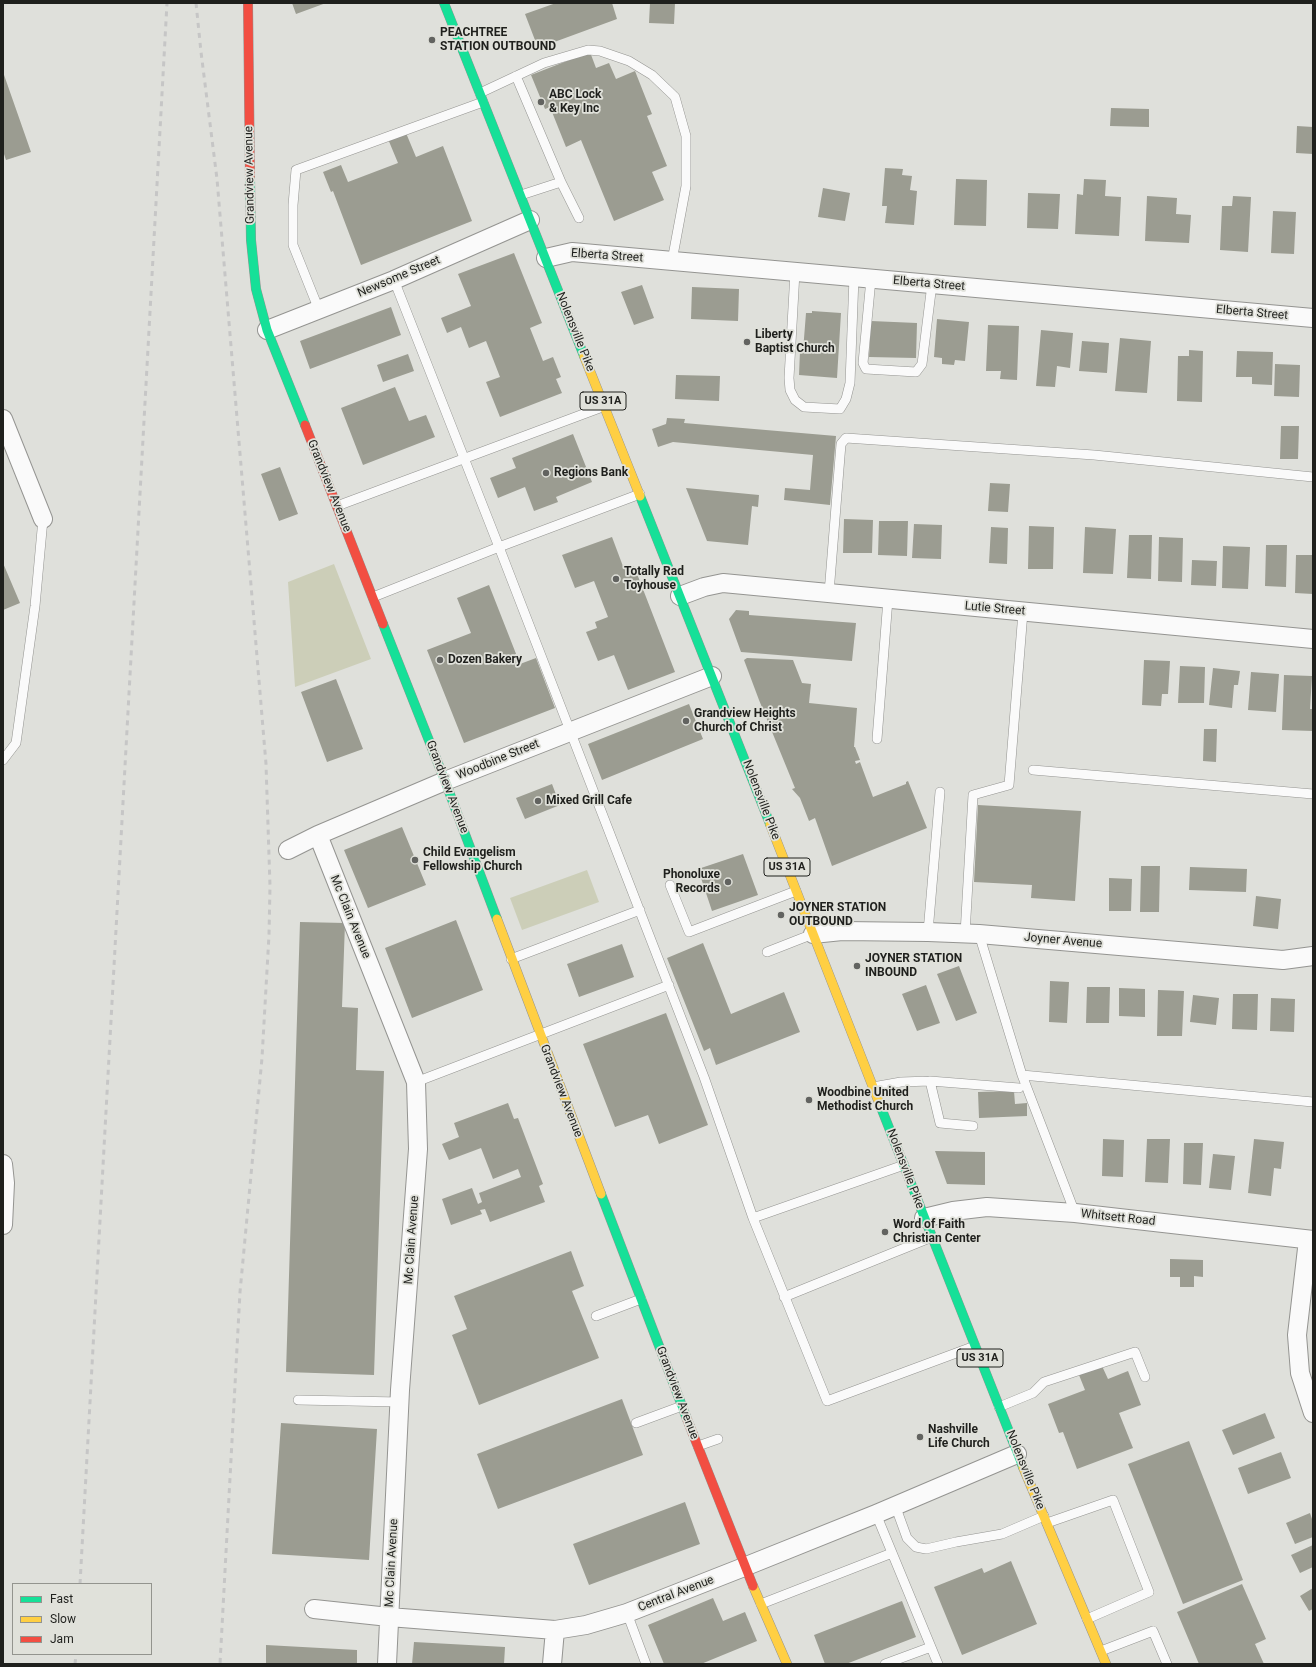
<!DOCTYPE html>
<html>
<head>
<meta charset="utf-8">
<style>
  body { margin:0 }
  #map { position:relative; width:1316px; height:1667px; overflow:hidden; background:#dfe0db; font-family:Roboto,sans-serif }
  canvas { display:block }
  .frame { position:absolute; inset:0; border:4px solid #1f201d; pointer-events:none }
  .legend { position:absolute; left:12px; top:1583px; width:140px; height:72px; box-sizing:border-box; background:#e0e1da; border:1px solid #93948e; margin:0; padding:5px 7px; list-style:none; font-size:12px; color:#1f201d }
  .legend li { display:flex; align-items:center; gap:8px; height:20px }
  .legend b { width:20px; border:1px solid #93948e }
</style>
</head>
<body>
<div id="map">
<canvas width="1316" height="1667"></canvas>
<div class="frame"></div>
<ul class="legend">
<li><b style="height:5px;background:#16e098"></b>Fast</li>
<li><b style="height:5px;background:#ffcf43"></b>Slow</li>
<li><b style="height:5px;background:#f24e42"></b>Jam</li>
</ul>
</div>
<script>
const ctx = document.querySelector('canvas').getContext('2d');
ctx.lineJoin = 'round';
function fill(path, color) {
  ctx.fillStyle = color;
  ctx.fill(path, 'evenodd');
}
function shape(rows) {
  const path = new Path2D();
  for (const r of rows) {
    path.moveTo(r[0], r[1]);
    for (let i = 2; i < r.length; i += 2) path.lineTo(r[i], r[i + 1]);
  }
  return path;
}
function strokePath(path, color, width, dash) {
  ctx.strokeStyle = color;
  ctx.lineWidth = width;
  ctx.lineCap = dash ? 'butt' : 'round';
  ctx.setLineDash(dash || []);
  ctx.stroke(path);
}
function write(font, color, halo, rows, align = 'center') {
  ctx.font = font + ' Roboto,sans-serif';
  ctx.lineWidth = 3.5;
  ctx.setLineDash([]);
  ctx.textBaseline = 'middle';
  ctx.strokeStyle = halo;
  ctx.fillStyle = color;
  for (const [text, x, y, turn = 0] of rows) {
    ctx.save();
    ctx.translate(x, y);
    ctx.rotate((+turn || 0) * Math.PI / 180);
    ctx.textAlign = isNaN(turn) ? turn : align;
    if (halo) ctx.strokeText(text, 0, 0);
    ctx.fillText(text, 0, 0);
    ctx.restore();
  }
}
fill(shape([
  [334,564,371,659,295,687,288,582],
  [587,870,599,902,522,930,510,898]
]), '#ccceb8');
fill(shape([
  [292,3,326,3,296,14],
  [556,3,612,3,617,19,538,48,525,14],
  [650,3,675,3,674,24,649,23],
  [590,52,596,68,609,63,616,79,635,71,652,114,647,116,667,166,652,172,664,200,614,221,581,140,566,147,550,107,545,109,531,75],
  [3,72,31,152,6,160,3,151],
  [1111,108,1149,109,1149,127,1110,126],
  [1297,126,1313,127,1313,154,1296,153],
  [406,133,416,157,443,146,472,221,361,265,333,191,331,192,323,172,341,165,348,182,398,163,388,139],
  [885,168,903,169,902,175,912,176,910,190,917,191,914,225,885,223,887,206,882,206],
  [956,179,987,180,986,226,954,225],
  [1084,179,1106,180,1105,196,1121,197,1119,236,1075,234,1077,194,1083,195],
  [823,188,850,193,845,221,818,217],
  [1028,193,1060,194,1058,229,1027,228],
  [1147,196,1177,198,1176,214,1191,215,1189,243,1145,241],
  [1233,196,1251,197,1248,252,1220,250,1222,206,1232,206],
  [1273,211,1296,212,1294,254,1271,253],
  [514,253,542,323,530,328,543,361,553,357,561,377,556,379,562,393,500,417,486,382,500,377,486,341,469,348,461,327,447,333,441,318,471,306,458,274],
  [642,285,654,318,634,325,621,292],
  [692,287,739,289,738,321,691,319],
  [391,307,401,335,310,369,300,341],
  [812,311,841,313,837,378,799,375,800,351,803,351,806,313,812,313],
  [937,319,969,322,965,361,955,360,954,365,942,364,942,358,934,357],
  [871,321,917,323,916,358,869,357],
  [988,325,1019,326,1017,380,1000,379,1001,371,986,371],
  [1041,330,1073,333,1070,368,1057,366,1055,387,1036,386],
  [1120,338,1151,341,1147,393,1115,391],
  [1082,341,1109,343,1107,373,1079,371],
  [1189,350,1203,351,1202,402,1177,401,1178,356,1189,356],
  [1237,351,1273,352,1272,385,1252,384,1252,377,1236,377],
  [408,354,414,371,383,382,377,365],
  [1275,364,1300,365,1299,397,1274,396],
  [676,375,720,376,719,401,675,399],
  [395,387,409,421,426,415,435,437,363,465,341,408],
  [667,418,685,419,684,423,836,436,830,505,784,500,785,488,810,490,813,455,673,442,658,447,652,429,666,424],
  [1281,426,1299,426,1298,459,1280,459],
  [573,434,592,482,556,497,558,502,534,511,525,487,498,498,490,478,516,468,512,458],
  [280,467,298,514,279,521,261,474],
  [990,483,1010,484,1008,512,988,511],
  [686,488,759,495,758,507,752,506,748,545,707,541],
  [844,519,873,520,872,553,843,553],
  [879,521,908,521,907,556,878,555],
  [914,524,942,525,941,559,912,558],
  [1029,526,1054,527,1053,569,1028,569],
  [991,527,1008,528,1007,564,989,563],
  [1085,527,1116,529,1113,574,1083,573],
  [1129,535,1152,535,1151,579,1127,578],
  [612,537,624,569,634,566,675,672,628,690,614,655,598,661,586,632,597,628,595,622,608,617,594,581,575,588,562,555],
  [1159,537,1183,538,1182,582,1158,581],
  [1266,545,1287,545,1286,587,1265,586],
  [1223,546,1250,547,1248,589,1222,588],
  [1296,555,1313,555,1313,594,1295,593],
  [1192,560,1217,561,1216,586,1191,585],
  [3,563,20,603,3,610],
  [489,585,520,664,536,658,555,708,464,743,427,650,471,633,457,598],
  [736,610,749,611,749,615,856,623,852,661,741,652,729,619],
  [747,658,793,660,802,683,811,684,809,703,857,708,854,747,855,747,860,760,855,761,856,764,860,762,873,797,906,784,906,782,908,781,927,828,832,866,815,818,809,821,800,798,792,789,795,788,759,700,744,660],
  [1144,660,1170,661,1168,694,1162,694,1161,706,1142,705],
  [1180,666,1205,667,1204,703,1178,703],
  [1213,668,1240,671,1238,685,1234,685,1232,708,1209,705],
  [1251,672,1279,674,1276,712,1248,710],
  [1284,675,1312,676,1310,709,1313,709,1313,731,1282,730],
  [336,679,363,749,327,762,301,692],
  [689,704,703,739,602,780,588,744],
  [1204,729,1217,729,1216,762,1203,761],
  [552,784,560,805,525,819,516,798],
  [978,805,1081,811,1075,901,1031,898,1032,885,974,882],
  [402,827,426,885,368,908,344,850],
  [743,854,758,895,712,911,698,869],
  [1141,866,1160,866,1159,912,1140,912],
  [1190,867,1247,869,1246,892,1189,890],
  [1109,878,1132,879,1131,911,1109,911],
  [1256,896,1281,899,1278,929,1253,926],
  [456,920,483,990,412,1018,385,948],
  [300,922,345,923,342,1007,358,1008,356,1070,384,1071,374,1375,286,1372],
  [703,943,731,1014,784,992,800,1032,716,1065,710,1048,704,1051,667,958],
  [622,944,634,977,579,997,567,964],
  [959,966,977,1013,956,1021,937,974],
  [1050,981,1069,982,1067,1023,1049,1022],
  [926,985,940,1023,917,1031,902,994],
  [1087,987,1110,987,1109,1023,1086,1023],
  [1119,988,1145,989,1145,1017,1119,1016],
  [1158,990,1184,991,1182,1036,1157,1036],
  [1233,994,1258,994,1257,1030,1232,1029],
  [1193,995,1219,998,1216,1025,1190,1022],
  [1271,998,1295,999,1294,1032,1270,1031],
  [666,1013,708,1125,659,1144,648,1115,615,1127,583,1044],
  [1014,1091,1015,1104,1027,1103,1027,1116,979,1118,978,1092],
  [508,1103,514,1119,518,1118,543,1184,539,1186,545,1202,490,1222,485,1209,480,1210,482,1214,451,1225,442,1199,472,1188,478,1204,482,1202,479,1193,521,1177,518,1169,493,1179,481,1148,449,1160,442,1144,459,1137,454,1123],
  [1103,1139,1124,1140,1123,1177,1102,1176],
  [1147,1139,1170,1139,1168,1183,1145,1182],
  [1254,1139,1284,1142,1281,1169,1274,1168,1271,1196,1248,1193],
  [1184,1143,1203,1143,1201,1185,1183,1184],
  [935,1151,985,1152,985,1185,947,1184],
  [1213,1154,1235,1156,1231,1190,1209,1188],
  [571,1251,584,1286,572,1291,599,1358,479,1405,452,1335,467,1329,454,1296],
  [1170,1259,1203,1260,1203,1277,1194,1276,1194,1287,1180,1287,1180,1277,1170,1277],
  [1102,1366,1108,1379,1128,1371,1141,1405,1119,1413,1133,1448,1077,1469,1063,1432,1059,1433,1048,1404,1085,1390,1079,1375],
  [622,1399,643,1455,498,1509,477,1454],
  [1265,1413,1275,1438,1233,1455,1222,1430],
  [281,1423,377,1429,369,1560,272,1554],
  [1189,1441,1243,1580,1183,1604,1128,1464],
  [1281,1452,1291,1478,1248,1494,1238,1468],
  [685,1502,700,1544,589,1585,573,1544],
  [1310,1513,1313,1522,1313,1537,1295,1544,1286,1523],
  [1313,1545,1313,1567,1300,1573,1291,1555],
  [1011,1561,1037,1624,962,1655,934,1587,982,1568,984,1573],
  [1242,1584,1266,1639,1255,1644,1264,1664,1199,1664,1177,1612],
  [1313,1588,1313,1609,1309,1611,1300,1596],
  [713,1598,723,1621,745,1612,757,1641,701,1664,664,1664,648,1625],
  [902,1601,916,1637,846,1664,825,1664,814,1635],
  [414,1642,505,1647,504,1664,412,1664],
  [266,1645,357,1650,357,1664,266,1664]
]), '#9b9c91');
const lane = shape([
  [516,76,561,182,579,218],
  [480,93,544,63,588,50,600,51,629,61,652,75,675,97,686,136,686,186,672,261],
  [521,195,561,182],
  [795,272,789,378,790,390,795,400,804,407,840,409,846,399,850,383,854,277],
  [871,279,863,363,866,369,916,372,922,364,932,284],
  [394,280,499,547,704,1077,753,1218,827,1401,975,1346],
  [319,310,293,245,293,205,296,170,483,102],
  [337,506,605,406],
  [829,593,841,444,846,438,1094,455,1313,477],
  [373,597,499,547,640,494],
  [877,739,888,599],
  [3,760,16,743,35,606,43,519],
  [1033,770,1313,794],
  [670,885,689,932,796,891],
  [928,932,940,792],
  [965,934,973,795,1009,785,1023,612],
  [979,934,1022,1075,1075,1213],
  [767,952,813,934],
  [511,959,640,910],
  [1022,1075,1313,1102],
  [930,1081,940,1123,973,1126],
  [416,1082,669,985],
  [873,1087,901,1082,930,1081,1019,1088],
  [753,1218,904,1165],
  [784,1297,932,1237],
  [596,1316,641,1299],
  [298,1400,400,1402],
  [999,1407,1033,1393,1044,1382,1135,1352,1145,1377],
  [636,1423,682,1406],
  [698,1446,718,1439],
  [895,1505,907,1538,916,1547,926,1549,956,1542,1002,1534,1044,1516],
  [876,1514,938,1664],
  [1047,1523,1113,1500,1149,1592,1087,1619],
  [761,1604,892,1553],
  [627,1613,646,1664],
  [1101,1651,1153,1631,1167,1664],
  [885,1664,931,1647]
]);
const street = shape([
  [546,258,572,252,1313,318],
  [267,330,394,280,530,220],
  [3,419,43,519],
  [680,596,704,587,723,583,1313,639],
  [318,835,416,1082,418,1149,400,1390,387,1664],
  [288,850,318,835,445,781,712,676],
  [813,934,842,931,928,932,979,934,1283,960,1313,956],
  [3,1164,5,1183,3,1225],
  [924,1218,953,1211,987,1207,1075,1213,1313,1240],
  [1308,1240,1297,1335,1300,1373,1313,1413],
  [314,1609,389,1617,555,1630,586,1625,627,1613,744,1567,876,1514,1017,1454],
  [552,1664,555,1630]
]);
const fast = shape([
  [444,3,584,356],
  [250,178,251,240,256,289,267,330,305,425],
  [640,496,770,824],
  [383,624,445,781,497,919],
  [880,1105,1023,1467],
  [601,1194,687,1419]
]);
const slow = shape([
  [584,356,640,496],
  [770,824,880,1105],
  [497,919,601,1194],
  [1023,1467,1106,1664],
  [753,1586,787,1664]
]);
const jam = shape([
  [248,3,250,178],
  [305,425,383,624],
  [687,1419,753,1586]
]);
strokePath(lane, '#949491', 10);
strokePath(street, '#949491', 20);
strokePath(fast, '#949491', 10);
strokePath(slow, '#949491', 10);
strokePath(jam, '#949491', 10);
strokePath(lane, '#fafafa', 9);
strokePath(street, '#fafafa', 18);
strokePath(fast, '#16e098', 9);
strokePath(slow, '#ffcf43', 9);
strokePath(jam, '#f24e42', 9);
strokePath(shape([
  [196,3,201,52,217,179,266,764,270,886,269,935,262,1058,240,1292,220,1664],
  [80,1584,167,3],
  [75,1664,76,1654]
]), '#c6c6c6', 3, [5, 5]);
for (const [x, y, r, color] of [
  [432,40,4,"#626360"],
  [541,102,4,"#626360"],
  [747,342,4,"#626360"],
  [546,473,4,"#626360"],
  [616,579,4,"#626360"],
  [440,660,4,"#626360"],
  [686,721,4,"#626360"],
  [538,801,4,"#626360"],
  [415,860,4,"#626360"],
  [728,882,4,"#626360"],
  [781,915,4,"#626360"],
  [857,966,4,"#626360"],
  [809,1100,4,"#626360"],
  [885,1232,4,"#626360"],
  [920,1437,4,"#626360"]
]) {
  const dot = new Path2D();
  dot.arc(x, y, r, 0, 2 * Math.PI);
  ctx.fillStyle = color;
  ctx.fill(dot);
  strokePath(dot, '#e0e1da', 1.5);
}
for (const [x, y, w] of [
  [603,401,46],
  [787,867,46],
  [980,1358,46]
]) {
  const box = new Path2D();
  box.roundRect(x - w / 2, y - 9, w, 18, 3);
  ctx.fillStyle = '#e0e1da';
  ctx.fill(box);
  strokePath(box, '#1f201d', 1);
}
write('bold 11px', '#1f201d', null, [
  ["US 31A",603,401],
  ["US 31A",787,867],
  ["US 31A",980,1358]
]);
write('bold 12px', '#1f201d', '#e0e1da', [
  ["PEACHTREE",440,33],
  ["STATION OUTBOUND",440,47],
  ["ABC Lock",549,95],
  ["& Key Inc",549,109],
  ["Liberty",755,335],
  ["Baptist Church",755,349],
  ["Regions Bank",554,473],
  ["Totally Rad",624,572],
  ["Toyhouse",624,586],
  ["Dozen Bakery",448,660],
  ["Grandview Heights",694,714],
  ["Church of Christ",694,728],
  ["Mixed Grill Cafe",546,801],
  ["Child Evangelism",423,853],
  ["Fellowship Church",423,867],
  ["Phonoluxe",720,875,"right"],
  ["Records",720,889,"right"],
  ["JOYNER STATION",789,908],
  ["OUTBOUND",789,922],
  ["JOYNER STATION",865,959],
  ["INBOUND",865,973],
  ["Woodbine United",817,1093],
  ["Methodist Church",817,1107],
  ["Word of Faith",893,1225],
  ["Christian Center",893,1239],
  ["Nashville",928,1430],
  ["Life Church",928,1444]
], 'left');
write('12px', '#1f201d', '#e0e1da', [
  ["Grandview Avenue",250,175,-91],
  ["Elberta Street",607,256,4],
  ["Newsome Street",399,277,-23],
  ["Elberta Street",929,284,5],
  ["Elberta Street",1252,313,5],
  ["Nolensville Pike",575,332,68],
  ["Grandview Avenue",329,486,68],
  ["Lutie Street",995,609,5],
  ["Woodbine Street",498,760,-22],
  ["Grandview Avenue",447,787,69],
  ["Nolensville Pike",761,800,69],
  ["Mc Clain Avenue",350,917,68],
  ["Joyner Avenue",1063,941,5],
  ["Grandview Avenue",561,1091,69],
  ["Nolensville Pike",905,1169,69],
  ["Whitsett Road",1118,1218,6],
  ["Mc Clain Avenue",412,1240,-86],
  ["Grandview Avenue",677,1393,69],
  ["Nolensville Pike",1025,1470,68],
  ["Mc Clain Avenue",392,1563,-87],
  ["Central Avenue",676,1594,-21]
]);
</script>
</body>
</html>
